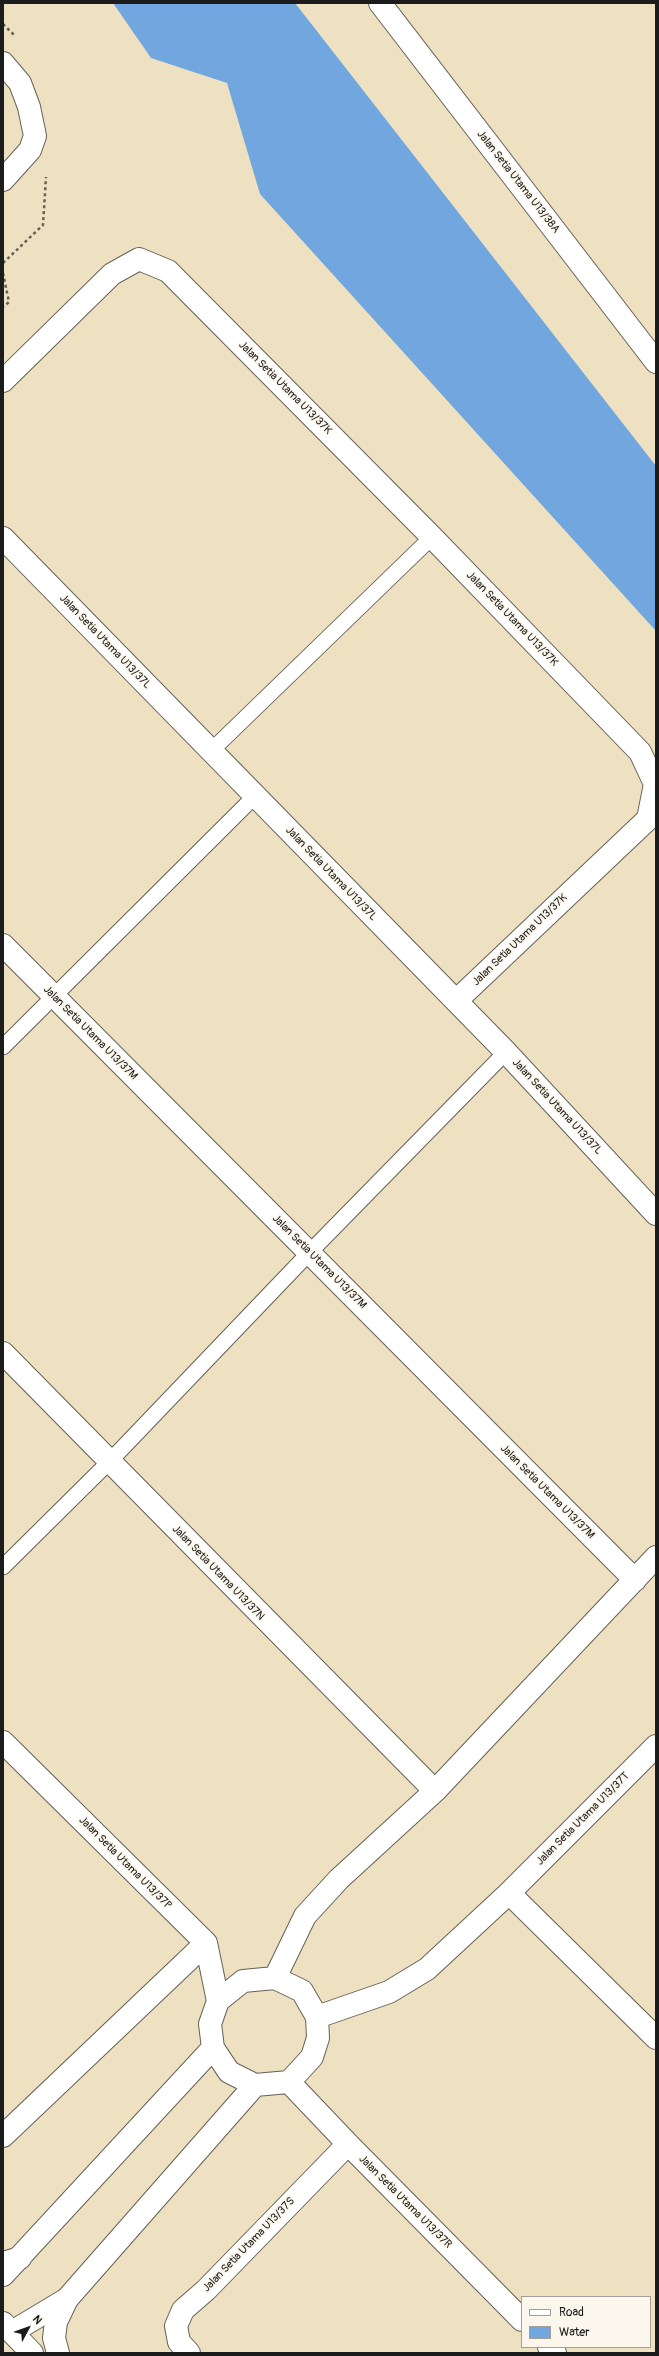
<!DOCTYPE html>
<html>
<head>
<meta charset="utf-8">
<style>
  body { margin:0 }
  #map { position:relative; width:659px; height:2356px; overflow:hidden; background:#eee1c2; font-family:Pangolin,sans-serif }
  canvas { display:block }
  .frame { position:absolute; inset:0; border:4px solid #1c1c1c; pointer-events:none }
  .legend { position:absolute; left:521px; top:2296px; width:130px; height:52px; box-sizing:border-box; background:#fbf7ec; border:1px solid #a29f99; margin:0; padding:5px 7px; list-style:none; font-size:12px; color:#1c1c1c }
  .legend li { display:flex; align-items:center; gap:8px; height:20px }
  .legend b { width:20px; border:1px solid #a29f99 }
  .north { position:absolute; left:8px; top:2308px; width:40px; height:40px; -webkit-text-stroke:3px #fbf7ec; paint-order:stroke; rotate:49deg; font-size:11px; font-weight:700; line-height:16px; text-align:center; color:#1c1c1c }
  .north::after { content:''; display:block; margin:auto; width:14px; height:18px; background:#1c1c1c; clip-path:polygon(50% 0,100% 100%,50% 72%,0 100%) }
</style>
</head>
<body>
<div id="map">
<canvas width="659" height="2356"></canvas>
<div class="frame"></div>
<ul class="legend">
<li><b style="height:5px;background:#fff"></b>Road</li>
<li><b style="height:11px;background:#71a6de"></b>Water</li>
</ul>
<div class="north">N</div>
</div>
<script>
const ctx = document.querySelector('canvas').getContext('2d');
ctx.lineJoin = 'round';
function fill(path, color) {
  ctx.fillStyle = color;
  ctx.fill(path, 'evenodd');
}
function shape(rows) {
  const path = new Path2D();
  for (const r of rows) {
    path.moveTo(r[0], r[1]);
    for (let i = 2; i < r.length; i += 2) path.lineTo(r[i], r[i + 1]);
  }
  return path;
}
function strokePath(path, color, width, dash) {
  ctx.strokeStyle = color;
  ctx.lineWidth = width;
  ctx.lineCap = dash ? 'butt' : 'round';
  ctx.setLineDash(dash || []);
  ctx.stroke(path);
}
function write(font, color, halo, rows, align = 'center') {
  ctx.font = font + ' Pangolin,sans-serif';
  ctx.lineWidth = 3.5;
  ctx.setLineDash([]);
  ctx.textBaseline = 'middle';
  ctx.strokeStyle = halo;
  ctx.fillStyle = color;
  for (const [text, x, y, turn = 0] of rows) {
    ctx.save();
    ctx.translate(x, y);
    ctx.rotate((+turn || 0) * Math.PI / 180);
    ctx.textAlign = isNaN(turn) ? turn : align;
    if (halo) ctx.strokeText(text, 0, 0);
    ctx.fillText(text, 0, 0);
    ctx.restore();
  }
}
fill(shape([
  [113,3,295,3,656,466,656,631,260,194,227,83,151,58]
]), '#71a6de');
const service = shape([
  [211,751,432,537],
  [3,1047,255,796],
  [3,1567,110,1461,309,1253,506,1052]
]);
const minor = shape([
  [380,3,656,362],
  [3,63,20,83,29,107,35,136,30,150,3,180],
  [3,381,112,274,139,259,168,271,432,537,640,752,655,784,648,819,456,1001],
  [3,538,506,1052,656,1214],
  [3,945,635,1580],
  [3,1353,435,1791],
  [3,1742,206,1943,218,2001],
  [509,1893,656,2038],
  [275,1978,305,1916,339,1879,435,1791,656,1557],
  [275,1978,302,1991,317,2017,318,2038,312,2057,289,2082,255,2085,229,2072,213,2048,210,2024,218,2001,243,1981,275,1978],
  [317,2017,389,1992,427,1969,509,1893,656,1746],
  [289,2082,348,2144,522,2320],
  [3,2136,206,1943],
  [3,2275,213,2048],
  [12,2332,67,2299,255,2085],
  [549,2347,555,2353],
  [189,2353,179,2342,176,2326,183,2310,206,2290,348,2144]
]);
const tertiary = shape([
  [3,2263,20,2258],
  [3,2323,32,2353],
  [58,2353,54,2338,56,2322,67,2299]
]);
strokePath(service, '#666156', 17);
strokePath(minor, '#666156', 24);
strokePath(tertiary, '#666156', 24);
strokePath(shape([
  [3,24,15,36],
  [3,263,43,225,46,177],
  [3,273,9,302,3,307]
]), '#666156', 2.5, [3, 3]);
strokePath(service, '#fff', 15);
strokePath(minor, '#fff', 22);
strokePath(tertiary, '#fff', 22);
write('11px', '#1c1c1c', '#fbf7ec', [
  ["Jalan Setia Utama U13/38A",518,182,52],
  ["Jalan Setia Utama U13/37K",285,388,45],
  ["Jalan Setia Utama U13/37K",512,619,46],
  ["Jalan Setia Utama U13/37L",105,642,46],
  ["Jalan Setia Utama U13/37L",331,874,46],
  ["Jalan Setia Utama U13/37K",520,940,-44],
  ["Jalan Setia Utama U13/37M",90,1033,45],
  ["Jalan Setia Utama U13/37L",557,1107,47],
  ["Jalan Setia Utama U13/37M",319,1262,45],
  ["Jalan Setia Utama U13/37M",547,1492,45],
  ["Jalan Setia Utama U13/37N",218,1573,46],
  ["Jalan Setia Utama U13/37T",583,1819,-45],
  ["Jalan Setia Utama U13/37P",125,1863,45],
  ["Jalan Setia Utama U13/37R",405,2202,45],
  ["Jalan Setia Utama U13/37S",249,2245,-46]
]);
</script>
</body>
</html>
